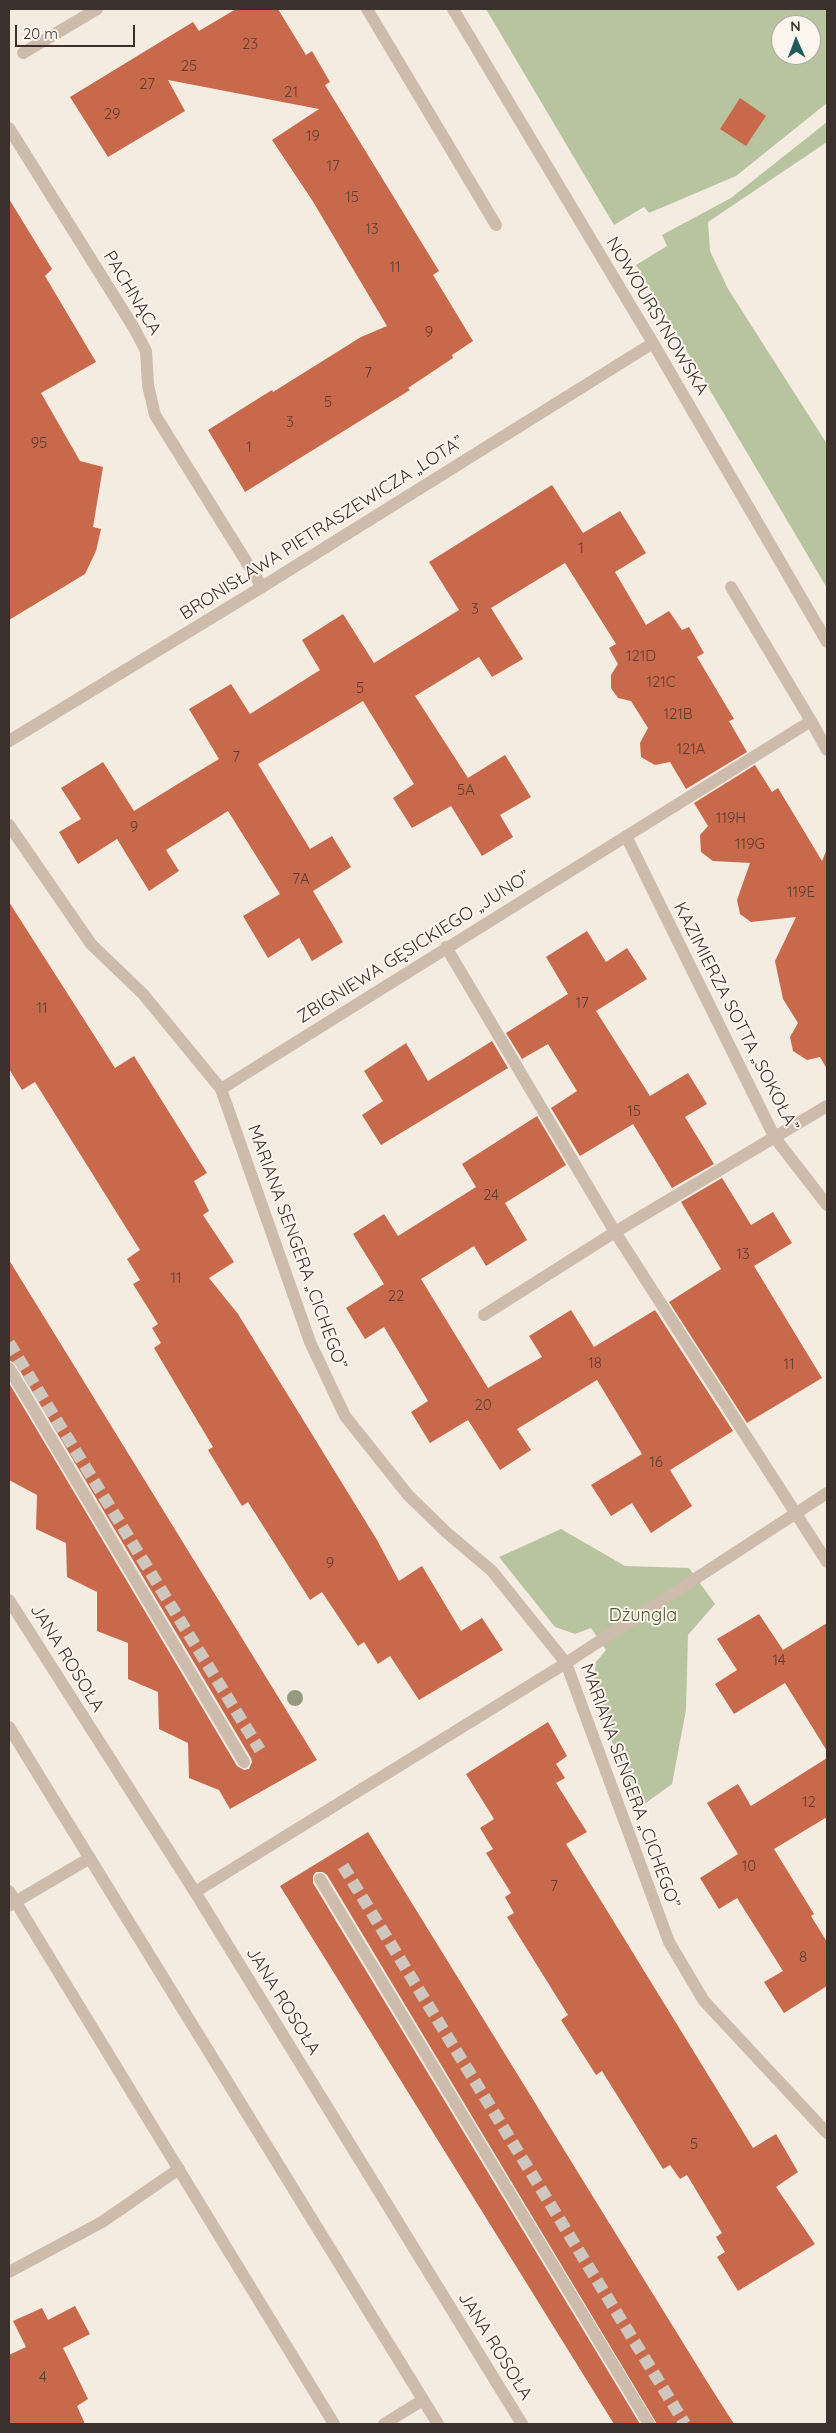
<!DOCTYPE html>
<html>
<head>
<meta charset="utf-8">
<style>
  body { margin:0 }
  #map { position:relative; width:836px; height:2433px; overflow:hidden; background:#f4ebe1; font-family:Quicksand,sans-serif }
  canvas { display:block }
  .frame { position:absolute; inset:0; border:10px solid #3b302b; pointer-events:none }
  .north { position:absolute; left:771px; top:15px; width:50px; height:50px; box-sizing:border-box; background:#fbf5ee; border:1px solid #aea6a0; border-radius:50%; rotate:358deg; font-size:14px; font-weight:700; line-height:20px; text-align:center; color:#3b302b }
  .north::after { content:''; display:block; margin:auto; width:18px; height:22px; background:#1f5a5e; clip-path:polygon(50% 0,100% 100%,50% 72%,0 100%) }
  .scale { position:absolute; left:15px; top:25px; width:120px; height:22px; box-sizing:border-box; border:2px solid #3b302b; border-top:0; padding-left:6px; font-size:15px; line-height:18px; white-space:nowrap; color:#3b302b; -webkit-text-stroke:4px #fbf5ee; paint-order:stroke }
</style>
</head>
<body>
<div id="map">
<canvas width="836" height="2433"></canvas>
<div class="frame"></div>
<div class="north">N</div>
<div class="scale">20 m</div>
</div>
<script>
const ctx = document.querySelector('canvas').getContext('2d');
ctx.lineJoin = 'round';
function fill(path, color) {
  ctx.fillStyle = color;
  ctx.fill(path, 'evenodd');
}
function shape(rows) {
  const path = new Path2D();
  for (const r of rows) {
    path.moveTo(r[0], r[1]);
    for (let i = 2; i < r.length; i += 2) path.lineTo(r[i], r[i + 1]);
  }
  return path;
}
function strokePath(path, color, width, dash) {
  ctx.strokeStyle = color;
  ctx.lineWidth = width;
  ctx.lineCap = dash ? 'butt' : 'round';
  ctx.setLineDash(dash || []);
  ctx.stroke(path);
}
function write(font, color, halo, rows, align = 'center') {
  ctx.font = font + ' Quicksand,sans-serif';
  ctx.lineWidth = 4;
  ctx.setLineDash([]);
  ctx.textBaseline = 'middle';
  ctx.strokeStyle = halo;
  ctx.fillStyle = color;
  for (const [text, x, y, turn = 0] of rows) {
    ctx.save();
    ctx.translate(x, y);
    ctx.rotate((+turn || 0) * Math.PI / 180);
    ctx.textAlign = isNaN(turn) ? turn : align;
    if (halo) ctx.strokeText(text, 0, 0);
    ctx.fillText(text, 0, 0);
    ctx.restore();
  }
}
fill(shape([
  [486,9,827,9,827,103,736,176,649,213,644,207,614,225],
  [781,25,811,25,811,55,781,55],
  [827,122,827,142,708,222,710,251,728,289,827,444,827,588,636,265,667,246,662,235,731,198],
  [561,1529,625,1566,689,1568,715,1604,688,1635,686,1710,672,1784,636,1810,596,1696,594,1676,596,1662,606,1650,591,1628,575,1634,555,1627,499,1557]
]), '#b8c4a0');
fill(shape([
  [236,9,278,9,306,55,312,51,330,82,325,85,439,271,433,275,473,341,452,355,453,358,408,388,410,390,245,492,208,430,272,390,273,392,361,337,387,326,312,200,272,140,319,109,168,80,185,111,108,157,70,97,193,22,199,31],
  [740,98,766,116,746,146,720,129],
  [9,199,52,269,45,276,96,362,41,393,80,461,103,467,93,527,101,529,96,551,85,574,9,620],
  [552,485,583,533,620,511,646,553,615,572,646,625,669,611,682,630,689,627,704,653,697,657,734,719,729,721,747,752,686,789,670,762,655,765,641,757,640,743,648,728,631,701,618,698,611,688,611,675,618,664,609,648,616,644,565,563,491,608,523,659,492,677,479,657,415,696,468,778,505,755,531,797,500,815,513,837,482,856,451,806,412,828,393,798,414,784,363,701,258,764,310,849,332,836,351,867,313,891,343,942,312,961,299,938,268,958,243,916,280,894,228,811,166,850,179,871,149,891,117,839,78,864,59,832,81,819,61,788,103,762,134,811,181,782,219,759,189,709,231,684,250,714,320,670,302,640,343,614,374,663,459,610,429,562],
  [755,765,772,792,778,788,822,861,827,849,827,1069,820,1057,807,1060,793,1051,790,1037,798,1023,783,999,775,961,796,917,751,922,740,914,737,900,750,863,713,861,701,852,700,835,708,826,694,803],
  [9,902,115,1068,134,1056,207,1173,194,1181,209,1211,203,1215,234,1262,209,1278,238,1314,377,1540,399,1581,422,1566,461,1631,482,1618,503,1650,419,1700,390,1656,378,1664,364,1642,358,1646,322,1592,310,1600,248,1502,242,1506,208,1450,213,1447,154,1348,161,1343,152,1328,158,1324,133,1284,140,1280,127,1259,140,1250,35,1082,22,1090,9,1069],
  [587,931,606,962,627,948,647,979,596,1011,650,1096,688,1073,707,1104,685,1117,714,1164,672,1188,633,1124,580,1156,551,1108,577,1091,548,1044,522,1059,506,1033,568,994,546,957],
  [492,1041,508,1068,381,1145,362,1115,383,1101,364,1071,406,1043,428,1081],
  [537,1116,566,1165,505,1203,527,1240,486,1266,474,1246,421,1279,488,1388,542,1357,529,1336,571,1310,594,1347,655,1310,733,1431,670,1470,692,1506,651,1533,632,1503,611,1516,591,1485,642,1454,597,1380,517,1429,531,1450,500,1470,468,1420,430,1443,411,1412,428,1401,384,1327,365,1339,346,1308,384,1284,353,1234,384,1214,398,1236,476,1187,462,1164],
  [722,1178,751,1225,773,1212,792,1243,754,1266,822,1378,747,1423,669,1302,721,1269,681,1202],
  [9,1260,317,1760,230,1809,219,1790,189,1778,188,1743,159,1729,158,1692,128,1679,128,1643,97,1631,97,1592,67,1577,66,1543,36,1529,37,1495,9,1480,9,1383,237,1766,244,1770,249,1769,252,1762,251,1758,16,1364,9,1360],
  [759,1614,783,1650,827,1623,827,1751,785,1683,734,1714,715,1684,737,1670,717,1639],
  [548,1722,567,1756,556,1764,565,1778,556,1783,587,1832,566,1844,753,2148,776,2134,798,2172,776,2187,815,2244,738,2291,717,2257,725,2252,716,2237,722,2233,687,2175,680,2179,670,2165,663,2169,602,2071,596,2075,561,2020,568,2015,507,1917,514,1913,505,1897,511,1893,486,1853,493,1849,480,1828,494,1819,466,1774],
  [827,1758,827,1817,774,1849,814,1914,811,1916,827,1942,827,1986,784,2013,764,1982,783,1971,737,1898,719,1909,700,1878,738,1854,707,1803,738,1784,751,1806],
  [368,1832,706,2380,734,2424,657,2424,327,1875,323,1872,316,1872,313,1876,313,1883,640,2424,614,2424,280,1886],
  [75,2306,90,2334,63,2348,88,2399,77,2406,85,2424,9,2424,9,2355,26,2347,13,2321,42,2308,48,2320]
]), '#c8694b');
strokePath(shape([
  [9,1343,260,1750],
  [343,1866,685,2424]
]), '#cfc6bd', 12, [12, 6]);
strokePath(shape([
  [367,9,496,225],
  [453,9,653,343,827,642],
  [23,53,97,9],
  [9,128,134,328,146,351,148,385,155,415,262,587],
  [731,587,811,721],
  [9,741,262,587,653,343],
  [9,825,91,944,143,994,221,1089,310,1342,345,1416,408,1495,446,1532,492,1571,566,1663,669,1942,704,2001,827,2133],
  [626,836,775,1138,827,1205],
  [446,947,615,1232,827,1562],
  [221,1089,811,721,827,750],
  [484,1315,615,1232,827,1106],
  [9,1368,244,1762],
  [9,1600,195,1892,522,2424],
  [9,1727,438,2424],
  [320,1879,649,2424],
  [9,1891,334,2424],
  [195,1892,566,1663,827,1493],
  [10,1905,90,1858],
  [9,2272,102,2222,179,2169],
  [384,2424,423,2400]
]), '#cdbbac', 12);
ctx.fillStyle = '#969b7f';
for (const [x, y] of [
  [295,1698]
]) {
  ctx.beginPath();
  ctx.arc(x, y, 8, 0, 2 * Math.PI);
  ctx.fill();
}
write('15px', '#5e3e33', null, [
  ["23",250,44],
  ["25",189,66],
  ["27",147,84],
  ["21",291,92],
  ["29",112,114],
  ["19",313,136],
  ["17",333,166],
  ["15",352,197],
  ["13",372,229],
  ["11",395,267],
  ["9",429,332],
  ["7",368,373],
  ["5",328,402],
  ["3",290,422],
  ["95",39,443],
  ["1",249,447],
  ["1",581,548],
  ["3",475,609],
  ["121D",641,656],
  ["121C",661,682],
  ["5",360,688],
  ["121B",678,714],
  ["121A",691,749],
  ["7",236,757],
  ["5A",466,790],
  ["119H",731,818],
  ["9",134,827],
  ["119G",750,844],
  ["7A",301,879],
  ["119E",801,892],
  ["17",582,1003],
  ["11",42,1008],
  ["15",634,1111],
  ["24",491,1195],
  ["13",743,1254],
  ["11",176,1278],
  ["22",396,1296],
  ["18",595,1363],
  ["11",789,1364],
  ["20",483,1405],
  ["16",656,1462],
  ["9",330,1563],
  ["14",779,1660],
  ["12",809,1802],
  ["10",749,1866],
  ["7",554,1886],
  ["8",803,1957],
  ["5",694,2144],
  ["4",43,2377]
]);
write('18px', '#3b302b', '#fbf5ee', [
  ["PACHNĄCA",132,293,59],
  ["NOWOURSYNOWSKA",657,316,59],
  ["BRONISŁAWA PIETRASZEWICZA „LOTA”",322,528,-32],
  ["ZBIGNIEWA GĘSICKIEGO „JUNO”",414,947,-32],
  ["KAZIMIERZA SOTTA „SOKOŁA”",736,1017,63],
  ["MARIANA SENGERA „CICHEGO”",297,1247,70],
  ["JANA ROSOŁA",67,1658,58],
  ["MARIANA SENGERA „CICHEGO”",630,1786,70],
  ["JANA ROSOŁA",283,2001,58],
  ["JANA ROSOŁA",495,2346,58]
]);
write('18px', '#4a5a2e', '#fbf5ee', [
  ["Dżungla",643,1616]
]);
</script>
</body>
</html>
